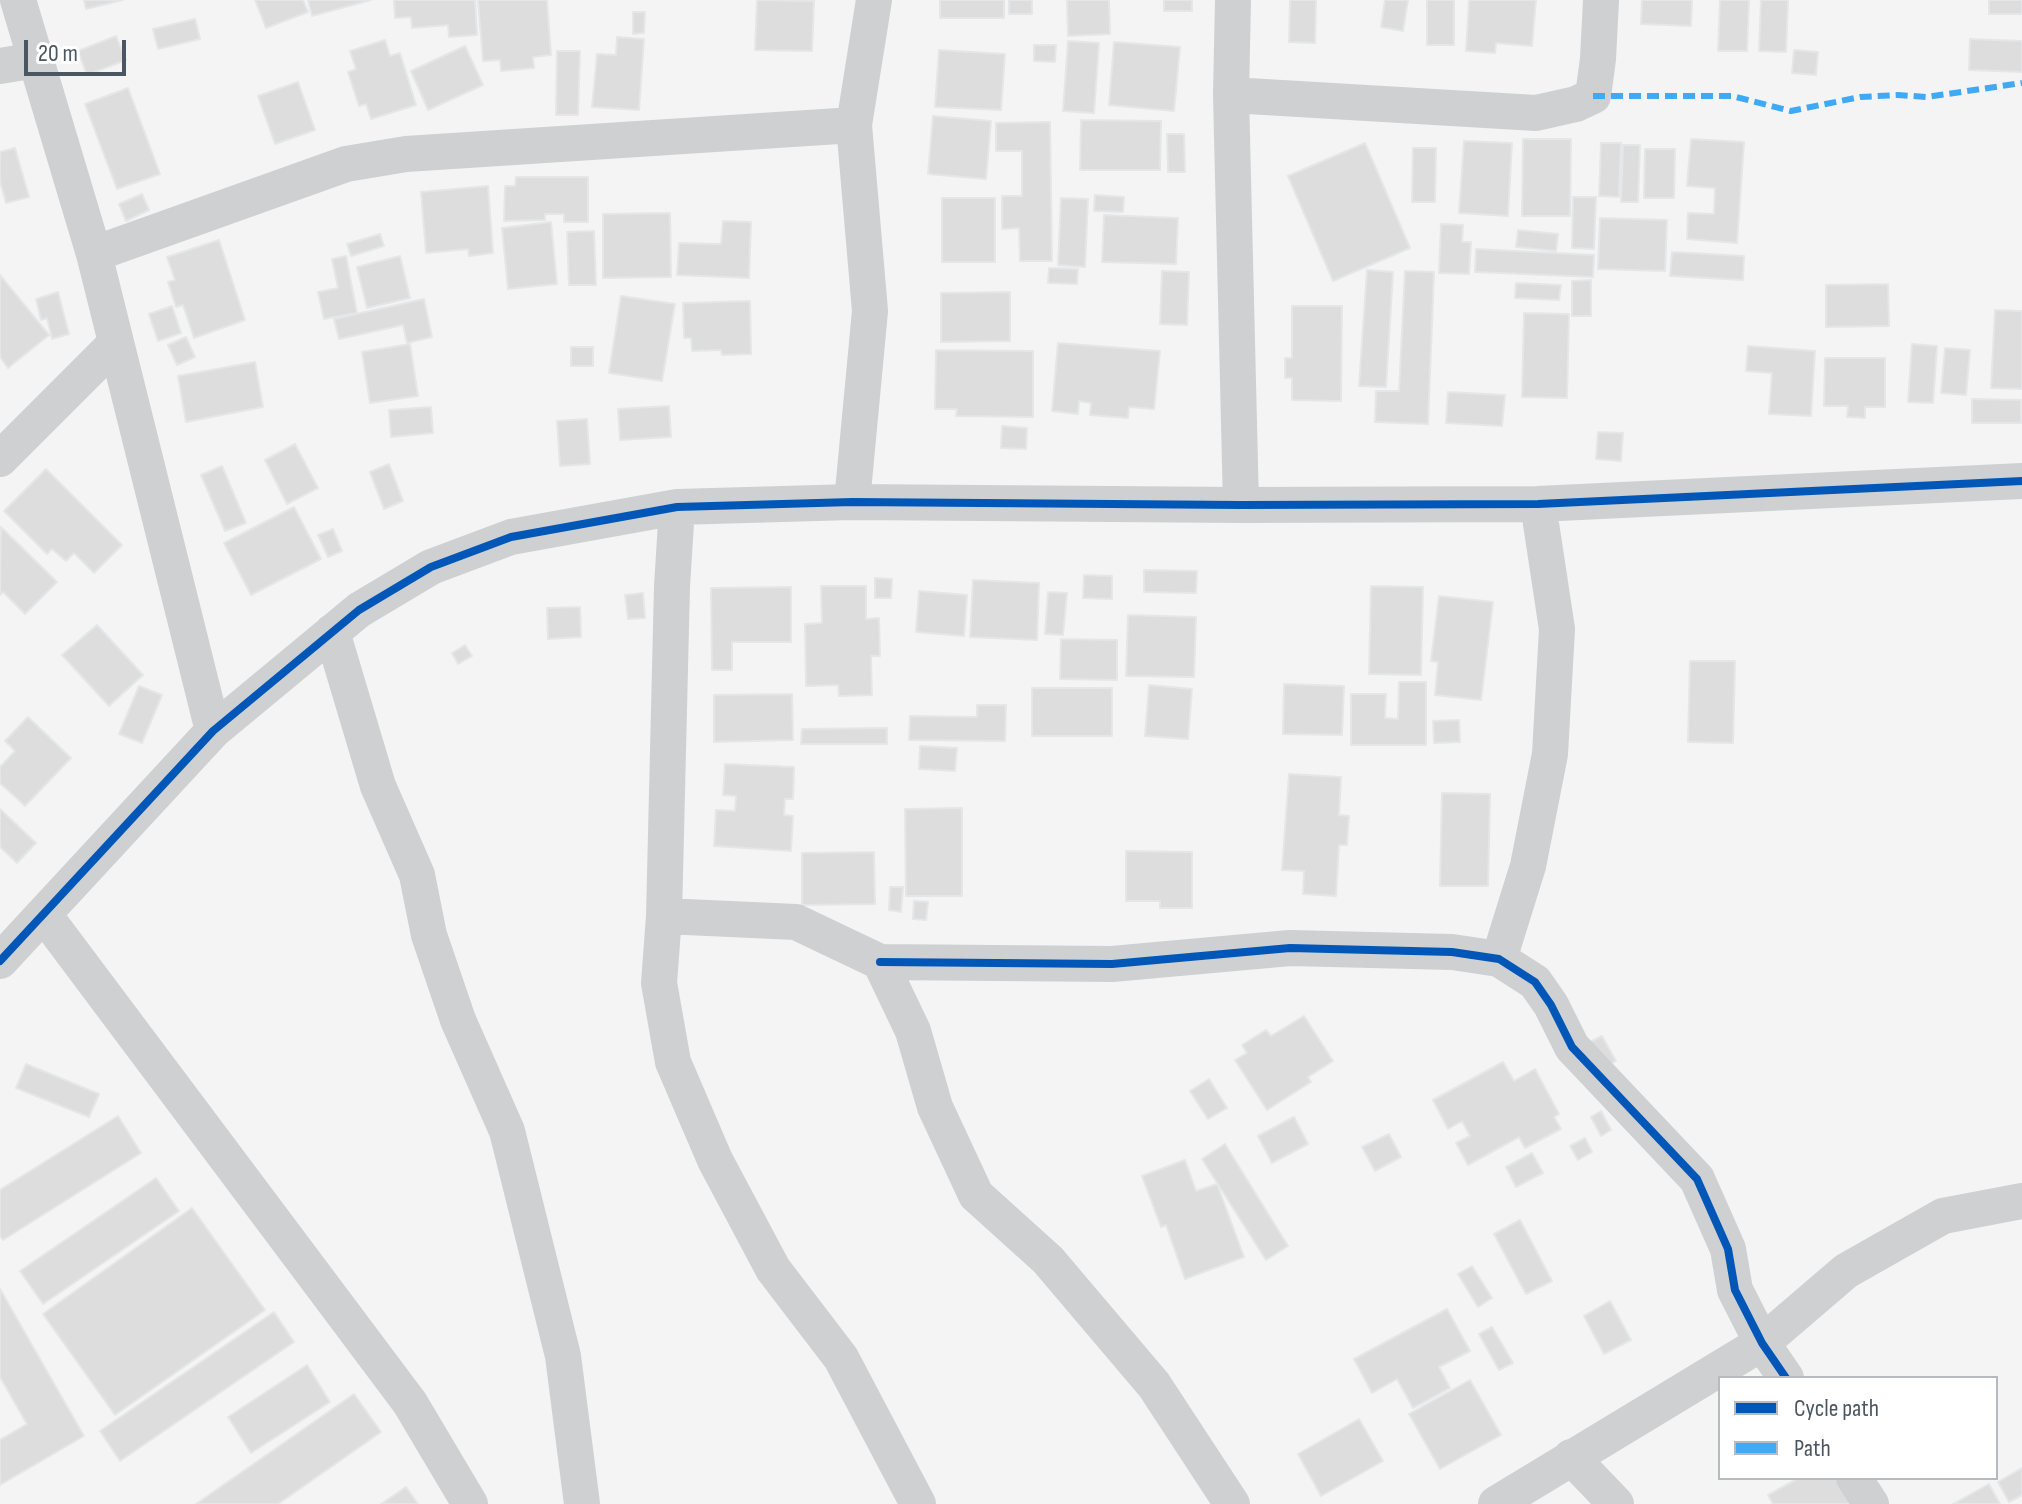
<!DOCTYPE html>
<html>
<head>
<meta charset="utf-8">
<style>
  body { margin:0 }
  #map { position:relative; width:2022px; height:1504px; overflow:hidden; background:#f4f4f4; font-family:"Sofia Sans Condensed",sans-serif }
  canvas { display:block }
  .legend { position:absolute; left:1718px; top:1376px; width:280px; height:104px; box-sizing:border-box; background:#fff; border:2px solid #b7bbc0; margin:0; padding:10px 14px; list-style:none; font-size:24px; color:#4a5661 }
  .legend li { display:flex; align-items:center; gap:16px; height:40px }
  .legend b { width:40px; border:2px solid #b7bbc0 }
  .scale { position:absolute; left:24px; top:40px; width:102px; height:36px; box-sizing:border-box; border:4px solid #4a5661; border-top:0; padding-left:10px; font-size:24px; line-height:28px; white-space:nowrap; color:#4a5661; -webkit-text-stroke:6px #fff; paint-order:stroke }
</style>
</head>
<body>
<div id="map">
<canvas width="2022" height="1504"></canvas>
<ul class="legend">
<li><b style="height:10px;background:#0057b8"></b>Cycle path</li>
<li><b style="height:10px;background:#3fa9f5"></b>Path</li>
</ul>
<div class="scale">20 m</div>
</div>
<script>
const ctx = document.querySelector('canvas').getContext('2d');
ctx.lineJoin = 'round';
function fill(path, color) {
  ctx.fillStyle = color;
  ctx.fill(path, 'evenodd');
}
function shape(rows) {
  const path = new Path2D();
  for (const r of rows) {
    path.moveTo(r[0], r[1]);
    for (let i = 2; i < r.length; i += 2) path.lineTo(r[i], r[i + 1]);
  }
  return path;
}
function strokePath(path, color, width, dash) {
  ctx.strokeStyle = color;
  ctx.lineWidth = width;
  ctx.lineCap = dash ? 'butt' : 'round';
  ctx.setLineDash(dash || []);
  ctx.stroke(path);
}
const building = shape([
  [84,0,123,0,86,9,84,0],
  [255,0,303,0,308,12,266,28,255,0],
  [308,0,371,0,312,16,308,0],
  [394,0,475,0,477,35,449,37,448,25,412,28,411,17,395,18,394,0],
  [478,0,547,0,551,55,533,57,534,68,501,71,500,60,483,61,478,0],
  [757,0,814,1,812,51,755,50,757,0],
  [940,0,1004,0,1004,18,940,18,940,0],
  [1009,0,1032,0,1032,14,1009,14,1009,0],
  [1067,0,1109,0,1110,34,1068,36,1067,0],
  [1164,0,1192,0,1192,11,1164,11,1164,0],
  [1290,0,1316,0,1315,43,1289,42,1290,0],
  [1385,0,1408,0,1403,31,1381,27,1385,0],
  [1427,0,1454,0,1454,45,1427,45,1427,0],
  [1469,0,1536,0,1532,46,1496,43,1495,53,1466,51,1469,0],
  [1642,0,1692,0,1691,26,1641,24,1642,0],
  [1720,0,1749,0,1747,51,1718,51,1720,0],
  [1761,0,1788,0,1786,52,1759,51,1761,0],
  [1989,0,2022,0,2022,14,1989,14,1989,0],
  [633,12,645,12,644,33,633,34,633,12],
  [195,19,200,39,158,49,153,29,195,19],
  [116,36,126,60,87,75,78,51,116,36],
  [617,37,644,39,639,110,592,107,597,54,616,55,617,37],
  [1970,39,2022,41,2022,72,1969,70,1970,39],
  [385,40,390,56,400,53,416,105,371,119,366,104,359,106,348,72,356,69,350,51,385,40],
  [1068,41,1099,43,1094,113,1063,111,1068,41],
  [1114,42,1180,47,1174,111,1109,105,1114,42],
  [1034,45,1056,45,1055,62,1034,61,1034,45],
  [465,46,483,85,428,110,411,71,465,46],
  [939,50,1005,54,1001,110,935,107,939,50],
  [1794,50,1818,52,1816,75,1792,73,1794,50],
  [557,51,580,51,578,115,556,115,557,51],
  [298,82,315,130,275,144,258,96,298,82],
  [128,88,160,174,117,189,85,104,128,88],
  [933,116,991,121,986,179,928,174,933,116],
  [1081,120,1161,121,1160,170,1080,170,1081,120],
  [1050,122,1052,261,1020,261,1019,228,1002,229,1002,196,1022,196,1022,151,996,151,996,123,1050,122],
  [1167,134,1184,134,1185,172,1168,172,1167,134],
  [1523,139,1571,139,1570,216,1522,216,1523,139],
  [1691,139,1744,142,1737,243,1687,239,1688,213,1714,214,1715,188,1687,186,1691,139],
  [1464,141,1512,143,1508,216,1459,213,1464,141],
  [1365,143,1410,248,1333,281,1288,176,1365,143],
  [1601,143,1621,143,1619,197,1599,196,1601,143],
  [1623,145,1640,145,1638,202,1621,202,1623,145],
  [15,148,29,197,6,203,0,181,0,152,15,148],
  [1413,148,1436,148,1435,202,1412,202,1413,148],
  [1645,149,1675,149,1674,198,1644,198,1645,149],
  [516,177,588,177,588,222,564,222,564,214,545,214,545,220,504,221,505,186,515,186,516,177],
  [488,186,493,253,469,256,468,249,426,253,421,192,488,186],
  [142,194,149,210,126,221,119,204,142,194],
  [1095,195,1124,197,1123,212,1094,211,1095,195],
  [1573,197,1596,197,1594,249,1572,248,1573,197],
  [942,198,995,198,995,262,942,262,942,198],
  [1061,198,1088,199,1085,267,1058,265,1061,198],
  [670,213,671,277,603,278,603,214,670,213],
  [1104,215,1178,218,1176,264,1102,262,1104,215],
  [1600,218,1667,220,1665,271,1598,269,1600,218],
  [723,221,751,222,749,278,677,275,679,243,721,244,723,221],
  [551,222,557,284,508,289,502,228,551,222],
  [1441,224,1463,225,1462,242,1471,242,1469,274,1439,273,1441,224],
  [1518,230,1558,234,1556,251,1516,247,1518,230],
  [594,231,596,285,569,285,567,232,594,231],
  [380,234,384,246,351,256,347,244,380,234],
  [219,240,245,320,194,338,183,305,176,307,168,282,175,280,167,257,219,240],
  [1476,249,1594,255,1593,277,1475,272,1476,249],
  [1672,252,1744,256,1743,280,1670,276,1672,252],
  [346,256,357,313,324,319,318,292,338,288,332,259,346,256],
  [400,256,410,298,367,308,357,267,400,256],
  [1049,268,1078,269,1077,284,1048,283,1049,268],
  [1367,270,1393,272,1386,387,1359,386,1367,270],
  [1162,271,1189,272,1187,325,1160,324,1162,271],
  [1405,271,1434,272,1428,424,1375,422,1376,391,1399,391,1405,271],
  [0,275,49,335,8,368,0,357,0,275],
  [1591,280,1591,316,1572,316,1572,281,1591,280],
  [1516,283,1561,285,1559,300,1515,298,1516,283],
  [1888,284,1889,326,1826,327,1826,285,1888,284],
  [58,292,69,334,52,339,47,318,41,320,36,299,58,292],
  [1010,292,1010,341,941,342,941,293,1010,292],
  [621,296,675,304,662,381,609,373,621,296],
  [424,299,432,337,407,343,403,325,339,339,334,319,424,299],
  [750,301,751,354,722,355,721,350,692,351,691,338,684,338,683,303,750,301],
  [172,306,181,333,158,341,149,314,172,306],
  [1292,306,1342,306,1341,401,1292,400,1292,378,1285,378,1285,358,1292,358,1292,306],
  [1995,310,2022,311,2022,389,1991,388,1995,310],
  [1524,313,1569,314,1567,398,1522,397,1524,313],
  [186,337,195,357,177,365,168,345,186,337],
  [1058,343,1160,351,1154,409,1129,407,1128,418,1090,415,1091,403,1079,401,1078,414,1052,411,1058,343],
  [410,344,418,396,370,403,362,352,410,344],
  [1912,344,1937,346,1933,403,1908,402,1912,344],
  [1748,346,1815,351,1811,416,1769,414,1772,373,1746,371,1748,346],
  [571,347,593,347,593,366,571,366,571,347],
  [1945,348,1970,350,1966,395,1941,393,1945,348],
  [936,350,1033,351,1033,417,956,416,957,409,935,409,936,350],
  [1825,358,1885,358,1885,407,1865,407,1865,418,1847,417,1848,406,1824,406,1825,358],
  [255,362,263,407,186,422,178,376,255,362],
  [1448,392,1505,395,1502,426,1446,423,1448,392],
  [1972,399,2021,400,2021,423,1972,423,1972,399],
  [669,406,671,437,620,440,618,409,669,406],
  [431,407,433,433,391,437,389,410,431,407],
  [587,419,590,464,560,466,557,421,587,419],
  [1002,426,1027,428,1026,449,1001,448,1002,426],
  [1598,432,1623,433,1621,461,1596,459,1598,432],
  [295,444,318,488,287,504,265,460,295,444],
  [389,464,403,501,384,509,370,472,389,464],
  [222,466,246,523,225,531,201,475,222,466],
  [46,469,122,545,94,573,74,553,66,561,52,549,47,554,4,511,46,469],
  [294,507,321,559,251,595,224,543,294,507],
  [1,527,57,582,25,614,3,592,0,595,1,527],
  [333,529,342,551,328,557,318,535,333,529],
  [1144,570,1197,571,1196,593,1144,592,1144,570],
  [1084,575,1112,576,1112,599,1083,598,1084,575],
  [875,578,892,579,891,598,875,598,875,578],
  [973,580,1039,583,1037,640,970,637,973,580],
  [821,586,866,586,866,619,879,618,880,656,871,656,872,695,839,696,838,685,806,686,805,624,822,623,821,586],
  [1371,586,1423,587,1421,675,1369,674,1371,586],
  [791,587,791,642,732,642,732,670,712,670,711,588,791,587],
  [919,591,967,595,964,636,916,632,919,591],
  [1048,592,1067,593,1063,635,1045,634,1048,592],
  [643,593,645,618,628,619,625,595,643,593],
  [1439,596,1493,602,1481,700,1435,695,1438,662,1431,661,1439,596],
  [580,607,581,637,548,639,547,608,580,607],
  [1128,615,1196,617,1194,677,1126,676,1128,615],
  [97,625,143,675,109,706,62,655,97,625],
  [1061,639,1117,640,1117,680,1060,679,1061,639],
  [465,645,472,656,458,664,452,653,465,645],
  [1690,661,1735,661,1733,743,1688,742,1690,661],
  [1399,682,1426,682,1426,745,1351,745,1351,694,1386,694,1385,718,1398,719,1399,682],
  [1284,684,1344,686,1342,735,1283,734,1284,684],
  [1149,685,1192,689,1188,739,1145,736,1149,685],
  [139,686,162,695,142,743,119,734,139,686],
  [1032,688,1112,688,1112,736,1032,736,1032,688],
  [792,694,793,740,714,742,714,695,792,694],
  [977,705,1006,705,1005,741,909,740,910,716,977,717,977,705],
  [28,717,71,758,25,806,0,783,0,767,15,751,5,741,28,717],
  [1459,720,1460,742,1434,743,1433,721,1459,720],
  [887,728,887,744,801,744,802,729,887,728],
  [920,746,957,748,955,771,919,769,920,746],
  [725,764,794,767,793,799,785,799,784,815,793,816,791,851,714,846,716,810,735,811,736,796,723,795,725,764],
  [1289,774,1341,777,1339,815,1349,816,1347,845,1339,845,1336,896,1303,894,1304,871,1282,870,1289,774],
  [1442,793,1490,794,1488,886,1440,886,1442,793],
  [962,808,962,896,906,896,905,809,962,808],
  [0,809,36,843,17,863,0,847,0,809],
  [1126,851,1192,852,1192,908,1160,908,1160,901,1126,901,1126,851],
  [874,852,875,904,802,905,802,853,874,852],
  [890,887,903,887,901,912,889,910,890,887],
  [914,901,928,902,926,920,913,919,914,901],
  [1304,1016,1333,1061,1308,1077,1311,1082,1267,1110,1235,1060,1247,1053,1242,1045,1266,1030,1271,1036,1304,1016],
  [1602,1036,1616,1061,1598,1071,1584,1045,1602,1036],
  [1503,1062,1514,1081,1535,1069,1559,1114,1554,1117,1561,1129,1525,1148,1519,1137,1468,1165,1456,1143,1470,1136,1462,1121,1448,1129,1433,1100,1503,1062],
  [26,1064,99,1094,89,1117,16,1088,26,1064],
  [1209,1079,1227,1108,1208,1119,1190,1091,1209,1079],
  [1601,1111,1611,1130,1601,1136,1591,1117,1601,1111],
  [118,1116,141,1153,3,1240,0,1236,0,1190,118,1116],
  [1294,1117,1308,1144,1272,1163,1258,1136,1294,1117],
  [1389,1134,1401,1157,1375,1171,1362,1147,1389,1134],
  [1585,1138,1592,1152,1578,1160,1570,1146,1585,1138],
  [1225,1144,1288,1246,1266,1260,1202,1159,1225,1144],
  [1532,1153,1543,1173,1516,1187,1506,1167,1532,1153],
  [1185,1160,1196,1191,1217,1184,1244,1257,1185,1279,1166,1225,1161,1227,1142,1176,1185,1160],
  [156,1178,179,1211,43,1304,20,1271,156,1178],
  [192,1208,265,1310,115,1415,43,1314,192,1208],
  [1520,1220,1552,1281,1526,1294,1494,1234,1520,1220],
  [1472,1266,1492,1298,1478,1307,1458,1274,1472,1266],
  [0,1289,84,1436,0,1485,0,1440,27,1424,0,1377,0,1289],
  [1610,1301,1631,1340,1604,1354,1584,1316,1610,1301],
  [1447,1309,1470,1351,1439,1367,1450,1388,1413,1408,1397,1379,1372,1393,1354,1359,1447,1309],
  [274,1312,294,1342,120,1461,100,1431,274,1312],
  [1492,1327,1513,1363,1499,1370,1479,1334,1492,1327],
  [307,1365,330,1402,251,1453,228,1417,307,1365],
  [1470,1380,1501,1435,1440,1469,1409,1414,1470,1380],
  [354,1394,381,1432,278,1504,196,1504,354,1394],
  [1359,1419,1383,1461,1321,1496,1298,1454,1359,1419],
  [2022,1468,2022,1495,2009,1502,1998,1482,2022,1468],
  [1799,1478,1840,1478,1854,1504,1773,1504,1768,1495,1799,1478],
  [1989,1484,2000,1504,1953,1504,1989,1484],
  [406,1487,418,1504,381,1504,406,1487]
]);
fill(building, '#ddddde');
strokePath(building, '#e5e6e7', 2);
strokePath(shape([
  [18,0,94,254,213,731],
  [1233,0,1231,95,1241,505],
  [0,66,36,60],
  [1231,95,1536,113,1576,104,1593,96,1598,59,1601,0],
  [94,254,346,164,406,154,854,125],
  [0,459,116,343],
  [852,502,870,311,854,125,874,0],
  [677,507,672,586,664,916,659,983,673,1062,715,1160,773,1269,841,1358,918,1504],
  [332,632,378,786,417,875,429,935,458,1020,507,1131,563,1356,582,1504],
  [45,916,410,1403,470,1504],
  [664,916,796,922,880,962,913,1031,935,1107,976,1195,1048,1260,1154,1385,1232,1504],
  [1499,959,1528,866,1550,754,1557,629,1538,504],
  [0,961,213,731,359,610,431,567,511,537,677,507,852,502,1241,505,1538,504,2022,481],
  [880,962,1112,964,1290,948,1452,952,1499,959,1535,982,1551,1005,1572,1047,1697,1179,1728,1249,1735,1290,1762,1343,1786,1378],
  [1571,1457,1616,1504],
  [1854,1478,1871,1504],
  [1496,1504,1762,1343,1846,1271,1943,1216,2022,1201]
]), '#ced0d2', 36);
strokePath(shape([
  [1593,96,1732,96,1791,111,1860,97,1898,95,1927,97,2022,83]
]), '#3fa9f5', 6, [12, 6]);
strokePath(shape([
  [0,961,213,731,359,610,431,567,511,537,677,507,852,502,1241,505,1538,504,2022,481],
  [880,962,1112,964,1290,948,1452,952,1499,959,1535,982,1551,1005,1572,1047,1697,1179,1728,1249,1735,1290,1762,1343,1786,1378]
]), '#0057b8', 8);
</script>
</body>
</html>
